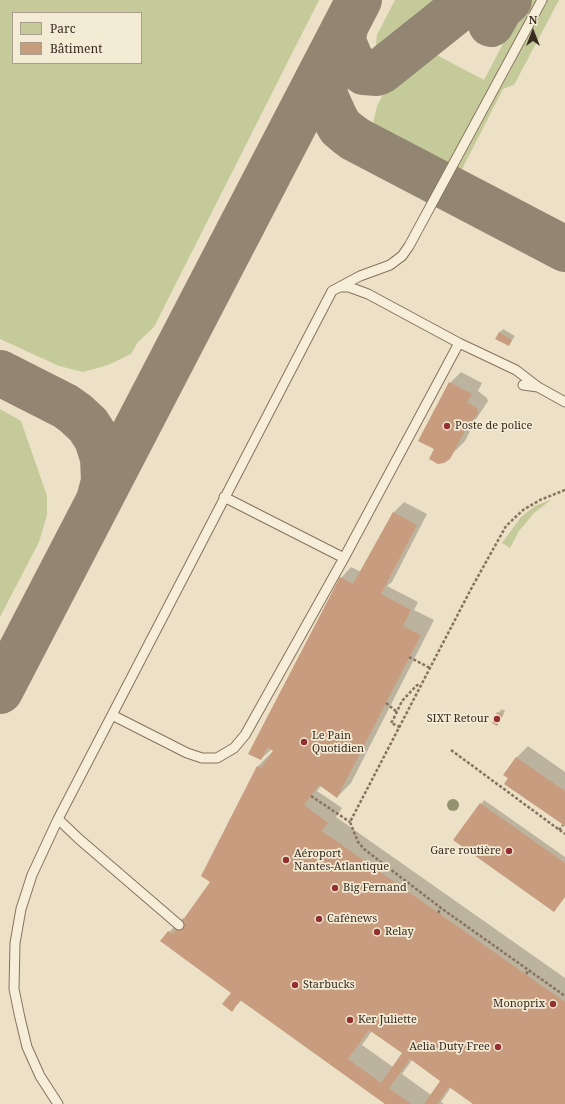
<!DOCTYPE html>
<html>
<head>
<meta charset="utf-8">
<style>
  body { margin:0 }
  #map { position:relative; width:565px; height:1104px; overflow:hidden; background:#ece0c6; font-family:"Noto Serif",serif }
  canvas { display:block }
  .legend { position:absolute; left:12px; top:12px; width:130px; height:52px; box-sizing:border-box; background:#f4ebd5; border:1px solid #a99e8d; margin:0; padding:5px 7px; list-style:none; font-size:12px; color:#382b20 }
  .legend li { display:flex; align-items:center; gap:8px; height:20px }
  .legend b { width:20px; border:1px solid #a99e8d }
  .north { position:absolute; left:513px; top:12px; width:40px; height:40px; -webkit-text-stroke:3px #f4ebd5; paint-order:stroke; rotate:0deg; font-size:11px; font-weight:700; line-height:16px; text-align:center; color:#382b20 }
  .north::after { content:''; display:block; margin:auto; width:14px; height:18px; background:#382b20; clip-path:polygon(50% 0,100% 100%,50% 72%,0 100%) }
</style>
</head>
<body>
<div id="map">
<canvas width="565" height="1104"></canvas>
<ul class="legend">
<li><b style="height:11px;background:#c5ca9a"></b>Parc</li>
<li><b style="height:11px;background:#c89c7e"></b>Bâtiment</li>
</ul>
<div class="north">N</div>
</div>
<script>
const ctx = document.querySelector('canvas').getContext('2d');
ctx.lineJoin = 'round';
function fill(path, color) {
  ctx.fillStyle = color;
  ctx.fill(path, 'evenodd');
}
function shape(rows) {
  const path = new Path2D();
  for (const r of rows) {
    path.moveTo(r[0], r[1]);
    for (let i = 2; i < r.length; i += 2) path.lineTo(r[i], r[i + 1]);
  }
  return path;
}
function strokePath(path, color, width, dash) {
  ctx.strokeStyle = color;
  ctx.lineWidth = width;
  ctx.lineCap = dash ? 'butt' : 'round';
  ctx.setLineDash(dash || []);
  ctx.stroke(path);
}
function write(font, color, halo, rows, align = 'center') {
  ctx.font = font + ' "Noto Serif",serif';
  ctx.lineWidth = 3.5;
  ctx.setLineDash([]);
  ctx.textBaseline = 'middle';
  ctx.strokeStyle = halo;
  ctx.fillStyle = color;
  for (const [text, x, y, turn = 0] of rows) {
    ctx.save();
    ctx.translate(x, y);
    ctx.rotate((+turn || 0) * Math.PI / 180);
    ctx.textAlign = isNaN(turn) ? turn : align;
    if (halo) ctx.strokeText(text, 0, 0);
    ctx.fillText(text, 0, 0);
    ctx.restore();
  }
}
fill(shape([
  [0,0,319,0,154,327,138,342,131,354,108,365,83,372,59,366,0,339],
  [13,13,141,13,141,63,13,63],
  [395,0,448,0,386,52,382,48,375,52,377,35],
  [526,0,559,0,514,85,503,89,455,183,371,132,377,106,387,87,431,52,484,80],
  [0,409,21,421,47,496,47,515,39,542,0,617],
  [552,499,534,513,519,531,510,548,502,543,521,517,535,506]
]), '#c5ca9a');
fill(shape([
  [503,329,515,336,509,345,499,333],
  [461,372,482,383,478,391,487,398,488,401,476,419,465,441,444,462,435,448,450,383],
  [404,502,427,514,392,582,387,586,418,602,414,610,434,620,351,783,337,797,321,786,317,791,342,808,336,817,565,978,565,1104,475,1104,451,1087,441,1102,444,1104,387,1104,242,1000,232,1010,232,992,169,932,183,918,185,919,211,882,202,876,258,766,272,752,273,753,275,751,272,749,261,759,341,578,351,567,361,572,393,513],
  [372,1031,403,1053,393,1067,362,1045],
  [412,1060,442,1081,431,1095,402,1074],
  [502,709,505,711,500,721,497,724,498,713],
  [528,746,565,772,565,825,504,775,517,757],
  [484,800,565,857,565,897,554,911,455,840]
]), '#0003');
strokePath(shape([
  [491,24,500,8,509,0],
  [345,28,343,38,344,44,352,63,364,72,377,73,381,71,470,0],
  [327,62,324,80,325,96,335,118,340,127,347,133,355,139,565,249],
  [0,373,65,406,75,413,88,425,97,439,103,458,104,481,99,500],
  [0,691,359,0]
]), '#928673', 46);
fill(shape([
  [499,332,512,340,509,346,495,339],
  [449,382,472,394,467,402,477,408,478,413,465,431,450,459,444,463,438,464,429,459,434,449,418,441],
  [393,512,417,525,381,594,411,610,403,626,421,635,337,798,319,785,304,805,328,823,322,831,565,1002,565,1104,473,1104,449,1087,437,1104,424,1104,440,1081,410,1059,389,1088,411,1104,385,1104,240,1000,232,1012,222,1004,231,993,160,941,168,931,173,934,210,882,201,876,257,766,261,768,273,751,268,747,261,760,248,754,340,577,353,584],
  [369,1030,402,1053,381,1083,348,1059],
  [497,712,503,715,497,726,492,723],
  [516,757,565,791,565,826,504,784,508,778,503,775],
  [480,803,565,863,565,897,554,912,453,840]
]), '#c89c7e');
const lane = shape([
  [341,287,349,287,368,294,459,343,516,370,538,387],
  [523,385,538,387,565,402],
  [224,497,344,558],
  [112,715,187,753,202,758,217,758,234,748,245,735,344,558,459,343],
  [58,819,79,839,179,925],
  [58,1104,40,1076,27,1047,20,1018,14,989,15,943,21,909,32,875,58,819,332,291,360,276,390,265,402,256,409,246,542,0]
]);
strokePath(lane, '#87725d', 11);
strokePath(shape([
  [565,490,540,500,523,510,506,526,471,589,350,822,358,842,364,849,441,908,565,996],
  [409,657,430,668],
  [386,703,397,712],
  [400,727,391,723,393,720,402,701,417,685,421,686],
  [451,750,565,834],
  [311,796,350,822],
  [559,830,563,825],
  [438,913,441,908],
  [526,974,529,970]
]), '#87725d', 2.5, [3, 2]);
strokePath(lane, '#f7eed9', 9);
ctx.fillStyle = '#92926f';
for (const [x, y] of [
  [453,805]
]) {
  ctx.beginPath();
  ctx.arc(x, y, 6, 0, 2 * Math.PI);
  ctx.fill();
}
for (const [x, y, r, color] of [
  [447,426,4,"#923032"],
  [497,719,4,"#923032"],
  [304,742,4,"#923032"],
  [509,851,4,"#923032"],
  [286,860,4,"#923032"],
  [335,888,4,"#923032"],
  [319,919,4,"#923032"],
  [377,932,4,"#923032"],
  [295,985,4,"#923032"],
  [553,1004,4,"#923032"],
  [350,1020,4,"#923032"],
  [498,1047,4,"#923032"]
]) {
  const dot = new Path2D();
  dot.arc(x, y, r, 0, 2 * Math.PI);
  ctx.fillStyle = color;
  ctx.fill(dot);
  strokePath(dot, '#f4ebd5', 1.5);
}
write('11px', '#382b20', '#f4ebd5', [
  ["Poste de police",455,426],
  ["SIXT Retour",489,719,"right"],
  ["Le Pain",312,736],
  ["Quotidien",312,749],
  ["Gare routière",501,851,"right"],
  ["Aéroport",294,854],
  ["Nantes-Atlantique",294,867],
  ["Big Fernand",343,888],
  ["Cafénews",327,919],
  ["Relay",385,932],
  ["Starbucks",303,985],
  ["Monoprix",545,1004,"right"],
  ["Ker Juliette",358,1020],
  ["Aelia Duty Free",490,1047,"right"]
], 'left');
</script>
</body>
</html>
